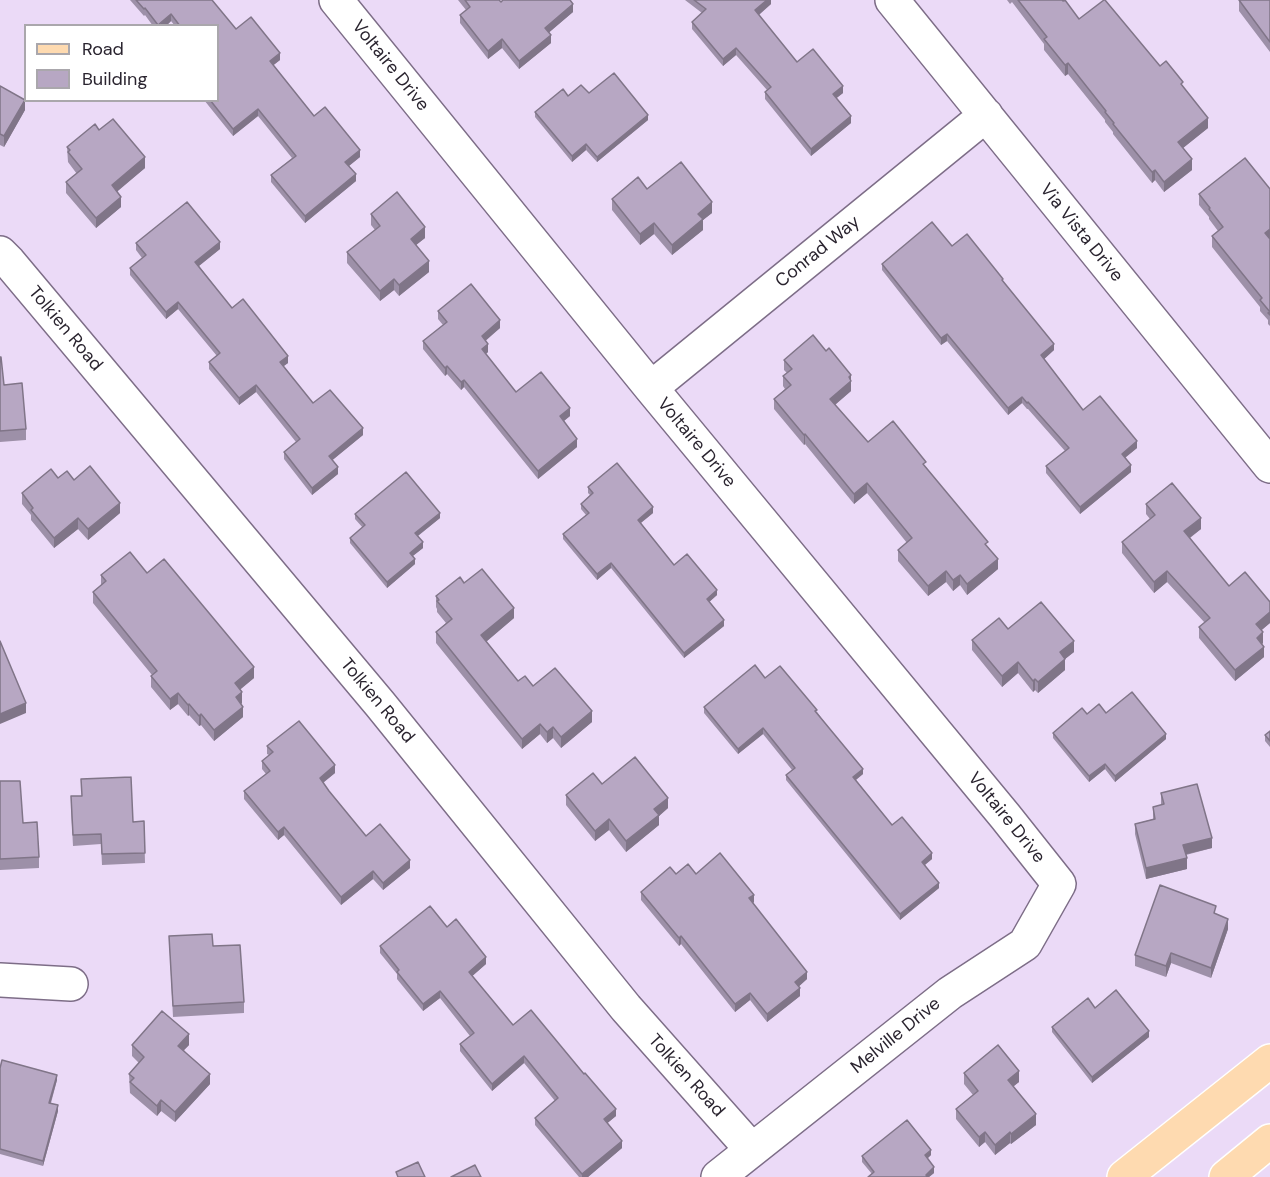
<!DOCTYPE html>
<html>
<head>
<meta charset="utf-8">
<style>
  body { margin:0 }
  #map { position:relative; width:1270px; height:1177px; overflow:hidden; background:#ebdaf7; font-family:"DM Sans",sans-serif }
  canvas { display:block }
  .legend { position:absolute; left:24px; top:24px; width:195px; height:78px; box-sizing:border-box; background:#fff; border:2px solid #aaa7ac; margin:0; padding:8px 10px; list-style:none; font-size:18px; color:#2a242f }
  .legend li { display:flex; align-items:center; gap:12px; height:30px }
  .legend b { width:30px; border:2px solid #aaa7ac }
</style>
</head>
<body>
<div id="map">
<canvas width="1270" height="1177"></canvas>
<ul class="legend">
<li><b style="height:8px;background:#fedab0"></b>Road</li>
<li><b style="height:16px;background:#b7a7c3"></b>Building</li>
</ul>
</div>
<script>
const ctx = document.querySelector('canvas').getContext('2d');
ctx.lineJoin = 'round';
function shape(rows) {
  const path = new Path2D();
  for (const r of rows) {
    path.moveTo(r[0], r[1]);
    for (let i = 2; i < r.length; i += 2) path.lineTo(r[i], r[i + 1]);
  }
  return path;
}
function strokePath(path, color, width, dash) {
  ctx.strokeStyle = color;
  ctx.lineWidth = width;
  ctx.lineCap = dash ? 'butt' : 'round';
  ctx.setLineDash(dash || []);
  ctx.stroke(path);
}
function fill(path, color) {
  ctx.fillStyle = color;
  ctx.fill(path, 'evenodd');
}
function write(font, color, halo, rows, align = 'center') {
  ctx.font = font + ' "DM Sans",sans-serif';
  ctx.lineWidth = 4.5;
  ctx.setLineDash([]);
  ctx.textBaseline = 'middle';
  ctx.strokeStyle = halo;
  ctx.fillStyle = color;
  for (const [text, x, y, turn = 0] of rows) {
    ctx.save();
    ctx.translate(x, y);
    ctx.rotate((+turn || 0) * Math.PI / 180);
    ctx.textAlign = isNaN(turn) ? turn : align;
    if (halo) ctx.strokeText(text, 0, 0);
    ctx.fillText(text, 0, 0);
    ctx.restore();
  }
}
const minor = shape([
  [336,0,651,388,1005,816,1059,884,1025,944,950,993,718,1177],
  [892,0,1270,466],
  [0,253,9,262,380,704,626,1008,752,1150],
  [651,388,986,115],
  [0,980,71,984]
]);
const major = shape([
  [1124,1177,1270,1061],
  [1226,1177,1270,1141]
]);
strokePath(minor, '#7d6d87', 36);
strokePath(major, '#fff', 36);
strokePath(minor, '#fff', 33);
strokePath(major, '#fedab0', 33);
fill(shape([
  [130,0,212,0,236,29,280,60,273,65,314,116,360,157,349,166,356,181,305,223,271,182,271,175,292,158,258,116,233,136,204,100,218,100,218,26,175,26,171,21,166,26,153,26,145,15,144,16],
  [458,0,499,0,501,2,573,12,549,32,551,43,519,69,502,48,488,59,460,23,460,15,466,10],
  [685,0,771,0,771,4,759,15,797,62,843,93,836,98,851,123,811,156,765,99,765,92,767,90,736,55,723,66,692,29,692,22,702,13],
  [1007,0,1062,0,1079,19,1160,66,1183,87,1208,128,1183,148,1192,170,1164,192,1155,180,1152,183,1113,134,1113,132,1105,122,1105,120,1068,74,1065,76,1044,50,1044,44,1012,2,1010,4],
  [1239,0,1270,0,1270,52,1239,11],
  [0,86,25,110,4,147,0,145],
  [589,93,648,120,597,162,586,150,572,162,535,117,535,112,568,96],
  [99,130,145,168,117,191,121,207,96,228,66,193,66,182,77,174,68,162,67,147],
  [647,189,712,213,703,220,703,230,672,255,654,234,640,245,612,210,612,199],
  [1270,189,1270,326,1268,324,1268,320,1260,311,1260,307,1212,247,1212,236,1218,231,1209,219,1209,217,1199,205,1199,194],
  [371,214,425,238,416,245,429,272,399,296,394,290,380,301,347,263,347,252,375,230,371,225],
  [136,243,220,249,199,266,232,308,288,363,283,366,313,403,363,435,332,460,338,474,312,495,284,459,284,452,296,442,256,392,239,405,209,369,209,362,217,356,178,309,166,319,130,275,130,268,142,258,136,250],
  [952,246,1003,282,1054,350,1044,359,1083,410,1137,448,1125,458,1131,472,1080,514,1046,473,1046,466,1065,451,1028,409,1027,409,1022,403,1008,415,947,341,941,345,882,270,882,264],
  [438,311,500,328,485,340,488,352,486,354,516,392,570,416,564,421,577,447,538,479,464,387,461,390,447,374,445,376,423,349,423,341,443,325,438,319],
  [0,357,4,385,26,429,26,440,0,442],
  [784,360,851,380,851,391,835,405,868,442,926,467,988,547,998,569,967,595,960,585,953,591,946,582,928,596,898,561,898,550,907,543,867,493,854,504,805,444,804,445,774,409,774,399,785,389,783,386,783,376,787,373,784,370],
  [58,478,74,480,120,513,88,540,78,529,54,548,31,520,31,515,22,504,22,493],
  [588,487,653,513,641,523,674,565,717,595,709,602,724,626,684,658,611,568,597,580,563,539,563,534,586,515,581,509,581,504,590,495,588,493],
  [1146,504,1201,529,1190,538,1229,586,1270,602,1270,623,1261,630,1263,643,1262,644,1264,657,1235,681,1199,638,1199,627,1205,623,1167,582,1154,593,1122,553,1122,542,1150,519,1146,514],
  [355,514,440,518,418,536,423,548,413,556,415,564,387,588,350,543,350,538,363,528,355,519],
  [147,573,254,678,240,689,243,717,214,741,201,725,199,726,189,715,188,716,178,704,170,710,151,687,151,676,152,675,93,603,93,592,101,585,101,575],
  [464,583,514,618,486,642,518,681,533,686,592,722,561,748,553,738,547,743,540,734,522,749,436,643,436,632,446,623,437,612,437,609,436,607,436,596],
  [1008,629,1074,652,1065,659,1065,670,1038,693,1035,690,1033,692,1018,673,1002,687,972,650,972,640],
  [765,678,817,712,863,774,856,780,892,825,932,859,925,865,939,888,900,920,786,780,786,775,792,770,763,734,738,754,704,713,704,707],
  [1106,713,1166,739,1115,782,1105,769,1089,782,1053,738,1053,733,1087,714],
  [1270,731,1270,747,1265,741,1265,735],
  [267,746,335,773,323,783,329,791,366,836,410,868,383,890,373,879,341,905,284,835,278,840,244,799,244,791,266,774,262,769,262,761,269,755,267,754],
  [0,781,23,823,39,857,39,868,0,870],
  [602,784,668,808,659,816,659,825,626,852,609,830,595,841,566,805,566,795],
  [1161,793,1212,848,1186,855,1187,869,1146,879,1135,834,1135,824,1153,819,1153,807,1161,805],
  [71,807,133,822,144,821,145,863,102,865,101,844,73,846],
  [676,874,696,874,754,902,753,903,807,979,799,986,800,996,767,1022,750,1000,735,1012,681,944,679,946,641,900,641,892],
  [1216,914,1228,929,1211,978,1171,963,1166,977,1135,966,1135,955],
  [447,927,486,964,472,976,513,1025,616,1116,607,1123,622,1148,588,1177,579,1177,535,1125,535,1118,555,1101,524,1063,492,1091,460,1051,460,1044,470,1036,440,998,423,1011,397,979,397,974,380,953,380,946],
  [169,936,213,946,244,1002,244,1013,173,1017],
  [1095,1008,1149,1037,1092,1083,1052,1032,1052,1027],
  [132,1045,189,1045,184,1050,210,1084,175,1122,161,1111,157,1116,130,1093,129,1074,139,1063,132,1056],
  [0,1068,57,1080,51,1103,58,1111,43,1166,0,1154],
  [964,1073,1019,1082,1013,1086,1036,1125,1011,1144,1010,1143,995,1155,985,1142,979,1147,956,1119,956,1109,973,1095,964,1084],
  [931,1155,927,1158,934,1173,929,1177,868,1177,872,1174,862,1162,862,1156]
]), '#9d90a8');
fill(shape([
  [767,0,771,0,771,4,755,18,755,10],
  [573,4,573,12,545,36,545,28],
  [171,14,171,21,166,26,158,26],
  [551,35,551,43,519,69,519,61],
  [502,39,502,48,488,59,488,51],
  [736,48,736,55,723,66,723,59],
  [280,53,280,60,270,68,270,61],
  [1068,63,1068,74,1065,76,1065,65],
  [843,86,843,93,833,101,833,94],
  [25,100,25,110,4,147,4,136],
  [258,109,258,116,233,136,233,129],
  [648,115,648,120,597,162,597,157],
  [851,116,851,123,811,156,811,149],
  [1208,118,1208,128,1178,152,1178,142],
  [586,144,586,150,572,162,572,156],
  [360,150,360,157,345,169,345,162],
  [145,157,145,168,112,196,112,185],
  [1192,159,1192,170,1164,192,1164,182],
  [1155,170,1155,180,1152,183,1152,172],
  [356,174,356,181,305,223,305,216],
  [121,197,121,207,96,228,96,218],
  [712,202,712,213,703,220,703,230,672,255,672,245,698,214],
  [654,223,654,234,640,245,640,234],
  [425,227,425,238,411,249,411,239],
  [1270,229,1270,239,1265,233],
  [220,242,220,249,195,269,195,262],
  [429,261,429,272,399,296,399,285],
  [394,279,394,290,380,301,380,291],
  [178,302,178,309,166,319,166,312],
  [500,320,500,328,482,344,482,336],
  [947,334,947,341,941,345,941,338],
  [488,344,488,352,482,357,482,349],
  [1054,344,1054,350,1041,362,1041,355],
  [288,356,288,363,280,369,280,362],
  [447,366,447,374,445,376,445,368],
  [851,375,851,391,830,409,830,399],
  [464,380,464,387,461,390,461,382],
  [256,385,256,392,239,405,239,398],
  [1022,397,1022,403,1008,415,1008,408],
  [570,408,570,416,560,424,560,416],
  [363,428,363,435,329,463,329,456],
  [805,434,805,444,804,445,804,435],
  [577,439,577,447,538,479,538,471],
  [1137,441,1137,448,1122,460,1122,454],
  [1131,465,1131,472,1080,514,1080,507],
  [338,467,338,474,312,495,312,488],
  [867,483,867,493,854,504,854,494],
  [120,503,120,513,88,540,88,529],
  [653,507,653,513,638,525,638,520],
  [440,513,440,518,415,538,415,533],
  [78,518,78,529,54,548,54,538],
  [1201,518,1201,529,1184,542,1184,531],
  [423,542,423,548,410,558,410,553],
  [415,559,415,564,387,588,387,582],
  [998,559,998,569,967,595,967,584],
  [611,563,611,568,597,580,597,574],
  [946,571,946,582,928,596,928,586],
  [1167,571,1167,582,1154,593,1154,582],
  [960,575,960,585,953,591,953,580],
  [717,590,717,595,707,604,707,599],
  [514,608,514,618,481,646,481,635],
  [1270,612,1270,623,1256,635,1256,624],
  [724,620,724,626,684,658,684,653],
  [1263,632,1263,643,1257,649,1257,638],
  [1074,641,1074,652,1060,663,1060,652],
  [1264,647,1264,657,1235,681,1235,670],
  [1065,659,1065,670,1038,693,1038,682],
  [1018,662,1018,673,1002,687,1002,676],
  [254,667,254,678,235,694,235,683],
  [1035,679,1035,690,1033,692,1033,681],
  [242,692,242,703,236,708,236,697],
  [178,693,178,704,170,710,170,699],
  [26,703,26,713,0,724,0,714],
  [189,704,189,715,188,716,188,705],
  [243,707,243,717,214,741,214,730],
  [592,711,592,722,561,748,561,737],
  [201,714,201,725,199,726,199,716],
  [540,724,540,734,522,749,522,739],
  [553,727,553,738,547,743,547,732],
  [763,728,763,734,738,754,738,749],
  [1166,734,1166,739,1115,782,1115,776],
  [1105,764,1105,769,1089,782,1089,776],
  [335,765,335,773,320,785,320,778],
  [863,769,863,774,853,782,853,777],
  [668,798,668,808,659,816,659,825,626,852,626,841,654,809],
  [609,819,609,830,595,841,595,831],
  [284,827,284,835,278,840,278,832],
  [1212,838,1212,848,1183,855,1183,845],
  [932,853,932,859,922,867,922,862],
  [1187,858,1187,869,1146,879,1146,868],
  [410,860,410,868,383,890,383,883],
  [373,871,373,879,341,905,341,897],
  [939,883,939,888,900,920,900,914],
  [754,895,754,902,749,906,749,898],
  [1228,919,1228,929,1211,978,1211,968],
  [681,936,681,944,679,946,679,938],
  [1171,953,1171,963,1166,977,1166,966],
  [486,957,486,964,469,979,469,972],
  [807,972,807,979,795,990,795,982],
  [800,988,800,996,767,1022,767,1014],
  [440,991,440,998,423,1011,423,1004],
  [750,993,750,1000,735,1012,735,1004],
  [1149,1031,1149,1037,1092,1083,1092,1077],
  [189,1034,189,1045,178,1056,178,1046],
  [524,1056,524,1063,492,1091,492,1084],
  [1019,1071,1019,1082,1008,1091,1008,1080],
  [210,1074,210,1084,175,1122,175,1112],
  [57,1075,57,1080,49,1108,49,1103],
  [161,1100,161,1111,157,1116,157,1106],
  [58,1105,58,1111,43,1166,43,1161],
  [616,1109,616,1116,604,1126,604,1119],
  [1036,1114,1036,1125,1011,1144,1011,1134],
  [985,1132,985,1142,979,1147,979,1137],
  [1010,1132,1010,1143,995,1155,995,1145],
  [622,1141,622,1148,588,1177,582,1177,582,1174],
  [931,1150,931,1155,925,1161,925,1155],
  [934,1167,934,1173,929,1177,926,1177,926,1175]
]), '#807588');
const building = shape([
  [136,0,212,0,236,29,251,17,280,53,270,61,314,116,325,107,360,150,345,162,356,174,305,216,271,175,296,156,258,109,233,129,210,100,218,100,218,26,180,26,171,14,158,25,145,8,144,9,136,0],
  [465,0,499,0,501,2,503,0,570,0,573,4,545,28,551,35,519,61,502,39,488,51,460,15,470,7,465,0],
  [694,0,767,0,755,10,797,62,813,49,843,86,833,94,851,116,811,149,765,92,771,87,736,48,723,59,692,22,706,9,694,0],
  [1018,0,1062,0,1063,1,1065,0,1079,19,1104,0,1105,0,1160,66,1166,61,1183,82,1181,84,1208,118,1178,142,1192,159,1164,182,1155,170,1152,172,1113,124,1114,123,1105,112,1106,111,1068,63,1065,65,1044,39,1047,37,1018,0],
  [1239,0,1270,0,1270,42,1239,0],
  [614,73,648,115,597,157,586,144,572,156,535,112,563,89,568,96,581,85,589,93,614,73],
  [0,86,25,100,4,136,0,134,0,86],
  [113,119,145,157,112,185,121,197,96,218,66,182,82,169,68,152,70,150,67,147,95,124,99,130,113,119],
  [1245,158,1270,189,1270,229,1265,233,1270,239,1270,315,1268,313,1270,312,1260,300,1262,298,1212,236,1223,227,1209,209,1210,208,1199,194,1245,158],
  [681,162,712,202,698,214,703,219,672,245,654,223,640,234,612,199,638,177,647,189,681,162],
  [397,192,425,227,411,239,429,261,399,285,394,279,380,291,347,252,380,226,371,214,397,192],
  [187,202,220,242,195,262,232,308,243,299,288,356,280,362,313,403,330,390,363,428,329,456,338,467,312,488,284,452,300,439,256,385,239,398,209,362,220,353,178,302,166,312,130,268,146,255,136,243,187,202],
  [932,222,952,246,967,234,1003,279,1002,280,1054,344,1041,355,1083,410,1100,396,1137,441,1122,454,1131,465,1080,507,1046,466,1069,448,1028,402,1027,403,1022,397,1008,408,947,334,941,338,882,264,932,222],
  [471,284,500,320,482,336,488,344,482,349,516,392,541,372,570,408,560,416,577,439,538,471,464,380,461,382,447,366,445,368,423,341,447,322,438,311,471,284],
  [813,335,826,351,829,348,851,375,849,377,851,381,830,399,868,442,893,421,926,462,923,464,988,542,985,544,998,559,967,584,960,575,953,580,946,571,928,586,898,550,912,538,867,483,854,494,805,434,804,435,774,399,791,385,783,376,792,369,784,360,813,335],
  [0,357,1,357,4,385,22,383,26,429,0,431,0,357],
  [617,463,653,507,638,520,674,565,687,554,717,590,707,599,724,620,684,653,611,563,597,574,563,534,589,513,581,504,593,493,588,487,617,463],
  [90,466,120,503,88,529,78,518,54,538,31,510,33,508,22,493,51,469,58,478,67,471,74,480,90,466],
  [406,472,440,513,415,533,423,542,410,553,415,559,387,582,350,538,365,525,355,514,406,472],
  [1172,483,1201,518,1184,531,1229,586,1245,572,1270,602,1270,612,1256,624,1263,632,1257,638,1264,647,1235,670,1199,627,1210,618,1167,571,1154,582,1122,542,1155,515,1146,504,1172,483],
  [130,552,147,573,164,559,254,667,235,683,242,692,236,697,243,707,214,730,201,714,199,716,189,704,188,705,178,693,170,699,151,676,157,671,93,592,106,581,101,575,130,552],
  [482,569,514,608,481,635,518,681,525,676,533,686,555,668,592,711,561,737,553,727,547,732,540,724,522,739,436,632,452,619,437,601,439,600,436,596,460,577,464,583,482,569],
  [1041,602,1074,641,1060,652,1065,659,1038,682,1035,679,1033,681,1018,662,1002,676,972,640,999,618,1008,629,1041,602],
  [0,641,26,703,0,714,0,641],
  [755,665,765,678,780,666,817,710,815,711,863,769,853,777,892,825,902,817,932,853,922,862,939,883,900,914,786,775,795,768,763,728,738,749,704,707,755,665],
  [1132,692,1166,734,1115,776,1105,764,1089,776,1053,733,1082,708,1087,714,1099,704,1106,713,1132,692],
  [299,721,335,765,320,778,329,791,366,836,380,824,410,860,383,883,373,871,341,897,284,827,278,832,244,791,270,771,262,761,273,752,267,746,299,721],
  [1270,731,1270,741,1265,735,1270,731],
  [635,757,668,798,654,809,659,815,626,841,609,819,595,831,566,795,593,773,602,784,635,757],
  [131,777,133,822,144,821,145,853,102,854,101,834,73,835,71,796,82,796,81,779,131,777],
  [0,781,20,781,23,823,37,822,39,857,0,859,0,781],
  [1197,784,1212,838,1183,845,1187,858,1146,868,1135,824,1155,819,1153,807,1164,804,1161,793,1197,784],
  [720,853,754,895,749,898,807,972,795,982,800,988,767,1014,750,993,735,1004,681,936,679,938,641,892,670,867,676,874,688,864,696,874,720,853],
  [1160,885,1216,906,1214,913,1228,919,1211,968,1171,953,1166,966,1135,955,1160,885],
  [430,906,447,927,456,919,486,957,469,972,513,1025,531,1010,584,1074,585,1073,616,1109,604,1119,622,1141,582,1174,535,1118,558,1098,524,1056,492,1084,460,1044,474,1033,440,991,423,1004,397,972,399,970,380,946,430,906],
  [212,934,213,946,240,945,244,1002,173,1006,169,936,212,934],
  [1116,990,1149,1031,1092,1077,1052,1027,1088,998,1095,1008,1116,990],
  [162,1011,189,1034,178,1046,210,1074,175,1112,161,1100,157,1106,130,1082,134,1078,129,1074,144,1057,132,1045,162,1011],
  [998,1045,1019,1071,1008,1080,1036,1114,1011,1134,1010,1132,995,1145,985,1132,979,1137,956,1109,978,1091,964,1073,998,1045],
  [2,1060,57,1075,49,1103,58,1105,43,1161,0,1149,0,1068,2,1060],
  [907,1120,931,1150,925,1155,934,1167,926,1175,927,1177,868,1177,874,1172,862,1156,907,1120],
  [418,1162,425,1177,398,1177,396,1172,418,1162],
  [475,1165,481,1177,451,1177,475,1165]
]);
fill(building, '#b7a7c3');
strokePath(building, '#807588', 1.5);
write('18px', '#2a242f', '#fff', [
  ["Voltaire Drive",390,66,51],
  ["Via Vista Drive",1081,233,51],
  ["Conrad Way",818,252,-39],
  ["Tolkien Road",65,329,50],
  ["Voltaire Drive",696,443,50],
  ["Tolkien Road",377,701,50],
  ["Voltaire Drive",1006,818,51],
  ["Melville Drive",896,1036,-39],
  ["Tolkien Road",686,1076,48]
]);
</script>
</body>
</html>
